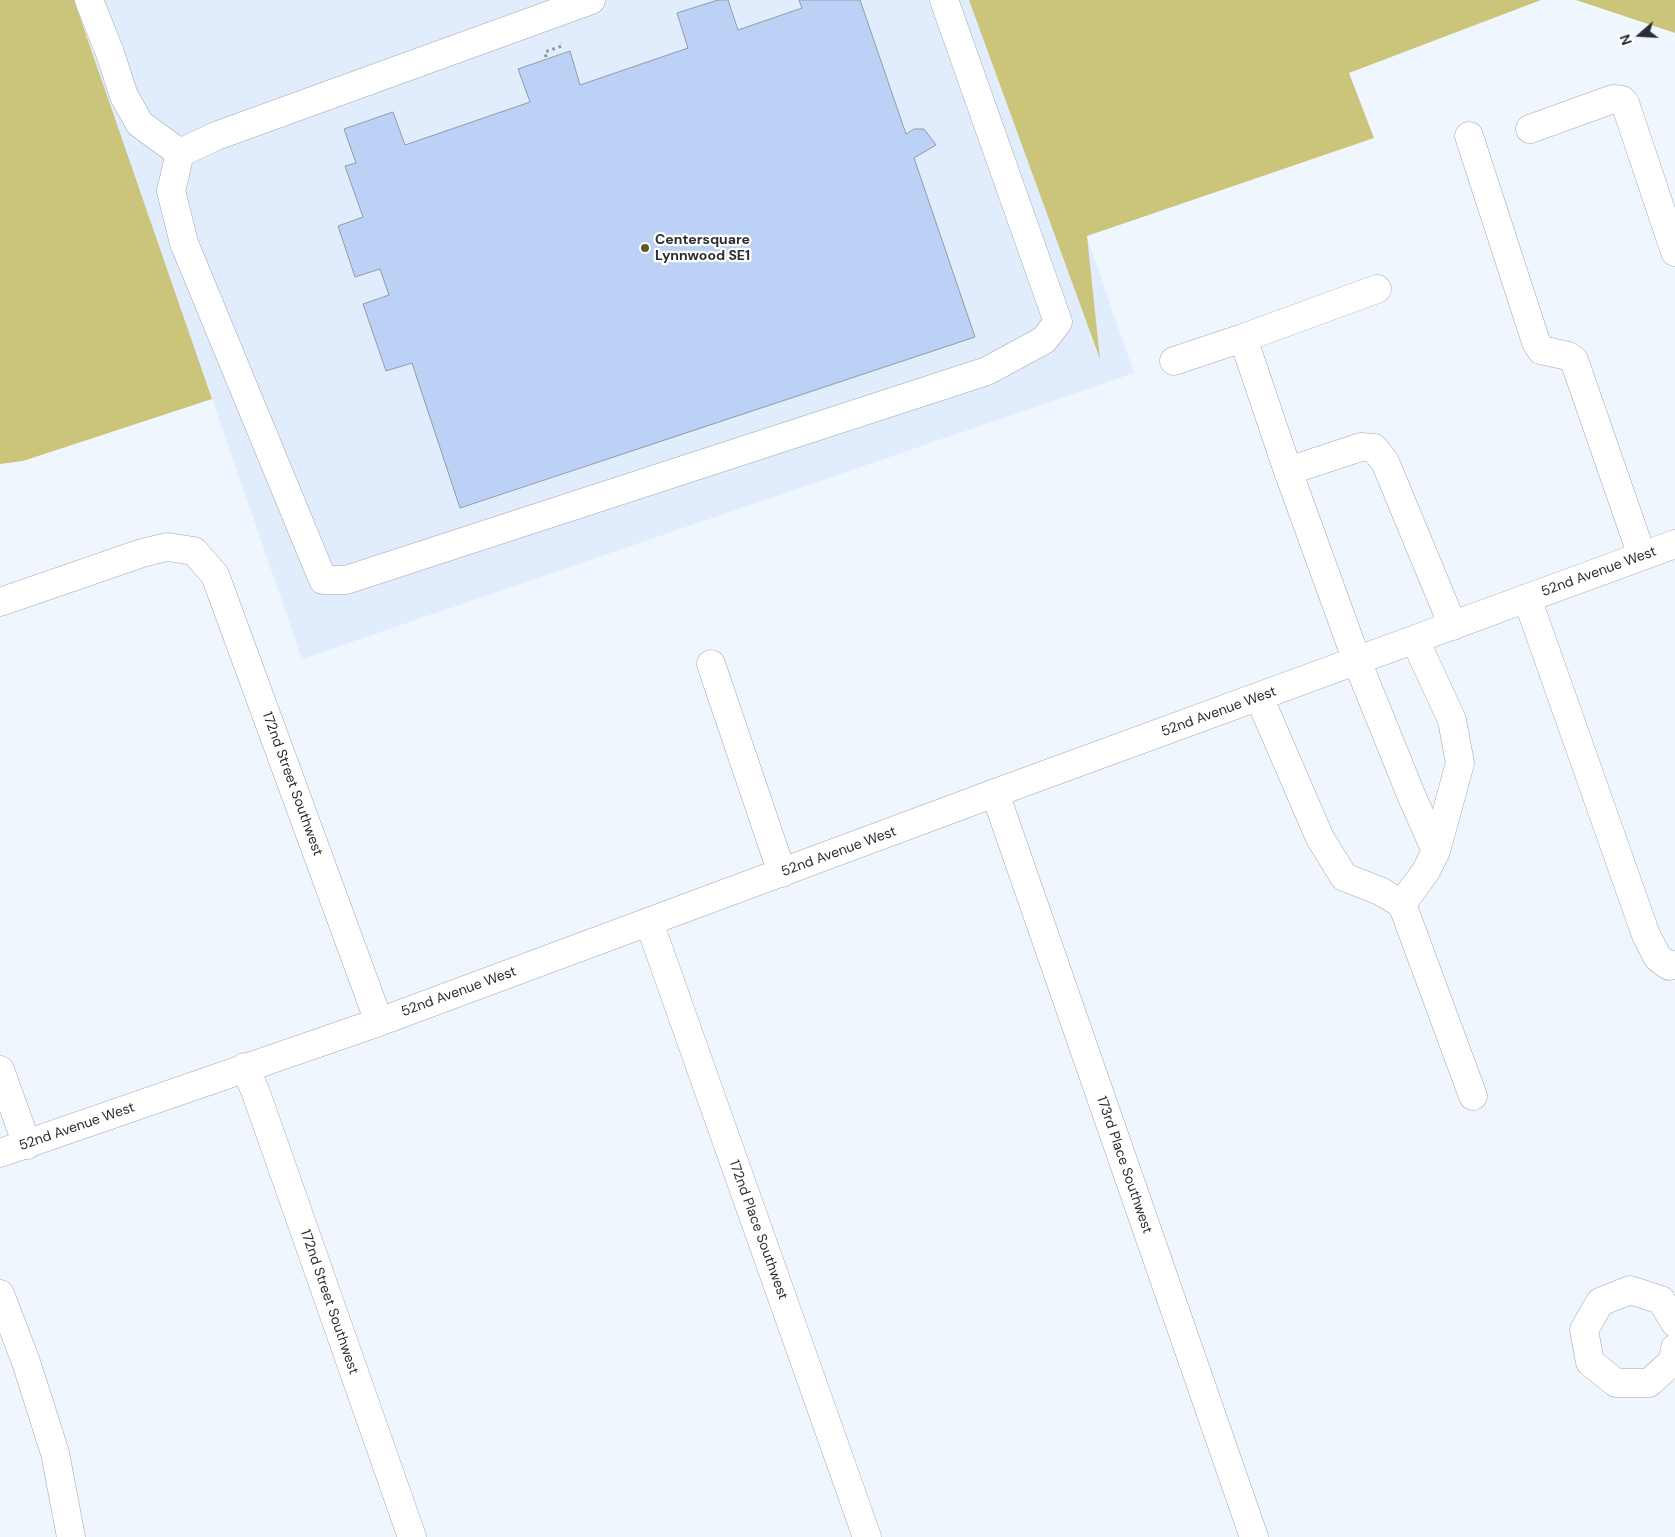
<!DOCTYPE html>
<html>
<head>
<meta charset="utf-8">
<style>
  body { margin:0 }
  #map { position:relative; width:1675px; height:1537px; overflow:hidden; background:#f0f6fe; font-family:"DM Sans",sans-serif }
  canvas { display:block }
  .north { position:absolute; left:1615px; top:10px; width:50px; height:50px; -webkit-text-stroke:4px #fff; paint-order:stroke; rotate:251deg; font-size:14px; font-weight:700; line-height:20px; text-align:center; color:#2b2d31 }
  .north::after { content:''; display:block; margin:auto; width:18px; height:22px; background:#2b2d31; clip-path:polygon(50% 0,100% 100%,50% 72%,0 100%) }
</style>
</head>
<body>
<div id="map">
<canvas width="1675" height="1537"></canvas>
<div class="north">N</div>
</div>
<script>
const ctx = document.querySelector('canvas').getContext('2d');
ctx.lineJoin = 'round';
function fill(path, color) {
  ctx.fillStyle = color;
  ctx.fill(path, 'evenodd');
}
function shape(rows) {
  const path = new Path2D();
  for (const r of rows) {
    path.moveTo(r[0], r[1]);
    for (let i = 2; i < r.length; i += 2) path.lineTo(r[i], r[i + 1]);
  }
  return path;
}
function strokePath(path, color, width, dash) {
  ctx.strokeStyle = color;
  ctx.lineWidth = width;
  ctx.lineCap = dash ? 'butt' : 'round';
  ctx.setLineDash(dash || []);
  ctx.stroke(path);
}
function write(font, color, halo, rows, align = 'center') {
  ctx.font = font + ' "DM Sans",sans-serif';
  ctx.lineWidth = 4.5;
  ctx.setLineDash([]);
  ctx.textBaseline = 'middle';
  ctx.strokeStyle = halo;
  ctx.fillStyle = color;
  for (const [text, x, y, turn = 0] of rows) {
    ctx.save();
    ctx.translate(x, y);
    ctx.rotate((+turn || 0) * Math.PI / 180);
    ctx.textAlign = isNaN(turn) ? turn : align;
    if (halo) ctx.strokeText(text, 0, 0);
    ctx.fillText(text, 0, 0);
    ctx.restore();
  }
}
fill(shape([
  [74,0,1005,0,1134,373,302,659]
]), '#e1ecfc');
fill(shape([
  [0,0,74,0,212,399,23,461,0,464],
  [969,0,1541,0,1349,73,1374,138,1087,236,1100,359],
  [1576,0,1675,0,1675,33]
]), '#cbc57c');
const building = shape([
  [718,0,728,0,738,30,802,8,799,0,860,0,906,134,914,129,924,129,936,145,914,158,975,337,460,508,412,363,386,371,363,304,389,295,380,269,355,277,338,226,363,217,345,166,356,163,344,129,393,112,405,145,530,102,518,69,570,51,580,85,688,48,677,13,718,0]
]);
fill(building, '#bbd2f6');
strokePath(building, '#959ba4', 1);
const minor = shape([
  [89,0,110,53,124,96,140,124,180,153],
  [591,0,216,136,180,153,171,191,184,243,323,580,346,580,987,371,1044,340,1058,322,944,0],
  [1530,129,1613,99,1622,100,1625,103,1675,252],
  [1469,136,1536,342,1541,350,1568,356,1574,360,1642,556],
  [1377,289,1243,338,1288,471,1357,661,1412,797,1436,851],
  [1174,361,1243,338],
  [1288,471,1361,447,1374,448,1385,462,1453,626],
  [1527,598,1646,935,1658,958,1669,966,1675,965],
  [0,602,142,553,167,547,194,551,215,575,379,1022],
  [711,664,782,873],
  [1259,697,1320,838,1344,877,1380,891,1402,904,1426,871,1436,851,1460,763,1452,720,1415,640],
  [995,793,1254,1537],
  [1402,904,1473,1096],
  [649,922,867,1537],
  [245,1067,256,1093,412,1537],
  [0,1070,27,1145],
  [0,1153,379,1022,995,793,1675,544],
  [0,1294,26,1362,55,1453,71,1537],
  [1675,1323,1661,1300,1630,1290,1600,1302,1584,1330,1590,1362,1616,1383,1649,1383,1673,1361,1675,1348]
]);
strokePath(minor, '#a1a7b1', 29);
strokePath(shape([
  [546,57,545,52,562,46,561,43]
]), '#8a8e93', 3, [2.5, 4]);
strokePath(minor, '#fff', 28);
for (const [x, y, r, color] of [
  [645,248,5,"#5e5925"]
]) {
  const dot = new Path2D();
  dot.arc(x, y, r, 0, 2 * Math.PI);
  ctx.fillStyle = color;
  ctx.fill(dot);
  strokePath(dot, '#fff', 2);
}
write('bold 14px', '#2b2d31', '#fff', [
  ["Centersquare",655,240],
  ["Lynnwood SE1",655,256]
], 'left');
write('14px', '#2b2d31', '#fff', [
  ["52nd Avenue West",1599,572,-20],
  ["52nd Avenue West",1219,712,-20],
  ["172nd Street Southwest",292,784,70],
  ["52nd Avenue West",839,852,-20],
  ["52nd Avenue West",459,992,-20],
  ["52nd Avenue West",77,1127,-19],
  ["173rd Place Southwest",1124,1165,71],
  ["172nd Place Southwest",758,1230,70],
  ["172nd Street Southwest",329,1302,71]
]);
</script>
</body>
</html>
